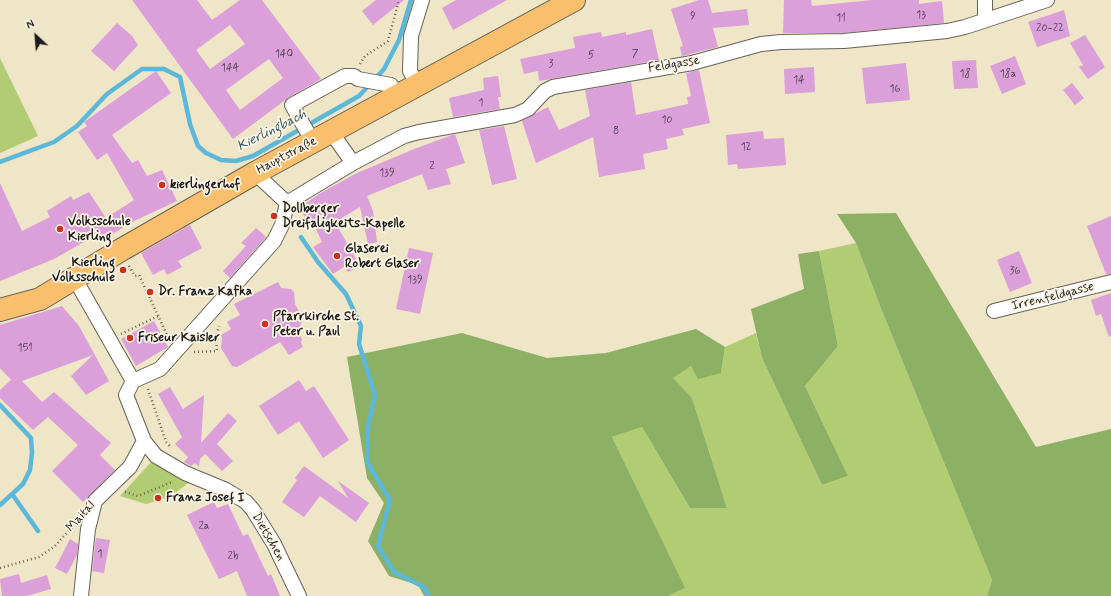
<!DOCTYPE html>
<html>
<head>
<meta charset="utf-8">
<style>
  body { margin:0 }
  #map { position:relative; width:1111px; height:596px; overflow:hidden; background:#efe5c7; font-family:Mynerve,sans-serif }
  canvas { display:block }
  .north { position:absolute; left:16px; top:16px; width:40px; height:40px; -webkit-text-stroke:3px #fcf5e5; paint-order:stroke; rotate:334deg; font-size:11px; font-weight:700; line-height:16px; text-align:center; color:#1c1c1c }
  .north::after { content:''; display:block; margin:auto; width:14px; height:18px; background:#1c1c1c; clip-path:polygon(50% 0,100% 100%,50% 72%,0 100%) }
</style>
</head>
<body>
<div id="map">
<canvas width="1111" height="596"></canvas>
<div class="north">N</div>
</div>
<script>
const ctx = document.querySelector('canvas').getContext('2d');
ctx.lineJoin = 'round';
function fill(path, color) {
  ctx.fillStyle = color;
  ctx.fill(path, 'evenodd');
}
function shape(rows) {
  const path = new Path2D();
  for (const r of rows) {
    path.moveTo(r[0], r[1]);
    for (let i = 2; i < r.length; i += 2) path.lineTo(r[i], r[i + 1]);
  }
  return path;
}
function strokePath(path, color, width, dash) {
  ctx.strokeStyle = color;
  ctx.lineWidth = width;
  ctx.lineCap = dash ? 'butt' : 'round';
  ctx.setLineDash(dash || []);
  ctx.stroke(path);
}
function write(font, color, halo, rows, align = 'center') {
  ctx.font = font + ' Mynerve,sans-serif';
  ctx.lineWidth = 3.5;
  ctx.setLineDash([]);
  ctx.textBaseline = 'middle';
  ctx.strokeStyle = halo;
  ctx.fillStyle = color;
  for (const [text, x, y, turn = 0] of rows) {
    ctx.save();
    ctx.translate(x, y);
    ctx.rotate((+turn || 0) * Math.PI / 180);
    ctx.textAlign = isNaN(turn) ? turn : align;
    if (halo) ctx.strokeText(text, 0, 0);
    ctx.fillText(text, 0, 0);
    ctx.restore();
  }
}
fill(shape([
  [0,58,38,136,0,153],
  [856,243,882,311,992,580,987,596,668,596,684,588,612,437,642,427,690,508,727,508,692,398,672,378,691,366,721,373,725,347,756,333,762,358,822,485,848,476,805,386,838,346,819,251],
  [152,461,188,483,170,497,146,504,120,496]
]), '#b1cc72');
fill(shape([
  [896,213,1036,447,1111,429,1111,596,987,596,992,580,882,311,856,243,837,214],
  [819,251,838,346,805,386,848,476,822,485,762,358,751,309,804,289,798,254],
  [696,329,725,347,721,373,698,379,691,366,673,378,692,398,727,508,690,508,642,427,612,437,685,588,668,596,424,596,418,585,389,576,368,541,384,503,367,478,347,357,462,333,547,358,606,353]
]), '#8cb064');
strokePath(shape([
  [0,162,54,142,77,126,107,94,142,69,164,69,180,77,190,124,198,146,206,153,221,160,236,161,253,156,359,96,384,69,399,40,411,0],
  [301,237,318,262,346,294,361,326,359,344,375,395,368,426,367,462,390,500,378,546,394,572,424,587,429,596],
  [0,405,31,438,32,453,30,470,23,484,0,505],
  [12,494,38,531]
]), '#5cb8d9', 4.5);
fill(shape([
  [132,0,197,0,212,20,240,0,262,0,321,79,288,98,233,139],
  [230,25,245,44,210,69,196,50],
  [269,59,283,78,240,110,226,90],
  [376,0,404,0,373,25,362,11],
  [456,0,507,0,453,30,442,8],
  [699,0,708,0,712,13,747,9,749,25,713,28,718,47,682,56,680,47,683,46,671,9],
  [784,0,811,0,812,6,872,0,919,0,919,4,942,1,944,23,844,33,783,33],
  [1064,10,1070,36,1037,47,1028,22],
  [117,23,132,36,138,45,114,71,91,51],
  [652,29,659,60,539,81,538,71,524,74,520,59,575,48,573,37,601,32,602,37,626,32,626,35],
  [1085,35,1105,67,1088,79,1079,67,1083,65,1070,43],
  [1015,56,1026,84,1002,94,990,66],
  [976,60,978,88,954,89,952,61],
  [906,63,910,100,866,104,862,68],
  [814,67,815,92,785,94,784,69],
  [699,70,710,123,682,129,684,135,666,139,668,149,643,154,645,169,599,177,593,137,536,163,522,121,536,113,548,107,559,130,590,116,585,90,631,82,636,115,688,104,687,97,691,96,686,73],
  [156,71,171,93,112,135,132,163,138,160,147,176,162,170,177,201,132,222,101,241,96,235,54,259,0,281,0,183,22,231,50,217,47,211,71,196,73,200,89,192,106,218,134,200,107,153,97,160,78,132,87,126,84,122],
  [498,76,501,97,498,97,500,109,453,117,449,98,484,90,483,78],
  [1072,83,1084,98,1075,105,1063,90],
  [504,126,517,179,492,185,479,130],
  [763,131,764,139,784,138,786,165,738,169,737,164,728,165,726,135],
  [455,134,465,163,446,169,451,184,428,190,422,174,367,196,373,211,377,242,368,244,360,207,337,221,340,231,360,266,348,272,344,267,333,274,313,247,322,242,314,225,310,225,299,208,319,194,357,173,414,149],
  [1111,216,1111,274,1106,274,1087,226],
  [190,225,202,248,178,261,182,267,167,275,164,269,153,275,141,253],
  [256,228,266,237,230,278,223,271,246,246,241,243],
  [409,248,433,253,420,314,396,309],
  [1019,251,1032,283,1010,292,997,260],
  [278,282,281,288,291,289,294,292,295,304,303,318,298,332,302,339,301,343,303,347,289,355,280,342,237,367,232,366,221,348,222,338,221,335,231,329,227,322,240,315,234,304],
  [1111,293,1111,336,1109,337,1101,314,1096,316,1091,300],
  [62,306,79,326,109,381,86,395,71,376,93,355,22,381,42,402,54,392,111,443,100,455,115,470,83,502,52,471,78,445,48,417,33,430,0,398,0,390,11,380,0,368,0,325],
  [154,321,168,347,136,366,121,339],
  [299,380,306,391,314,386,349,440,323,458,299,421,278,435,259,406],
  [170,387,183,409,204,395,201,443,228,413,237,421,217,444,233,461,222,471,205,454,200,459,199,467,195,463,191,466,184,462,188,457,175,444,182,437,158,394],
  [304,466,348,498,338,481,369,503,356,522,320,496,304,517,282,502,297,480,295,478],
  [214,502,217,508,228,504,243,536,248,534,268,576,271,574,280,596,247,596,237,571,219,579,187,515],
  [96,538,110,540,104,573,92,571],
  [70,539,78,544,77,555,67,574,55,568],
  [19,574,21,583,47,575,51,589,27,596,2,596,0,579]
]), '#db9fd9');
const street = shape([
  [985,20,985,0],
  [417,84,410,71,411,36,422,0],
  [331,132,353,163],
  [313,142,292,105,345,76,354,76,358,79,391,85,397,96],
  [255,173,287,203],
  [287,203,353,163,404,136,419,132,515,115,528,109,545,91,553,87,692,63,761,44,781,42,844,41,947,31,965,27,1047,0],
  [75,279,133,381],
  [994,311,1111,282],
  [133,381,126,395,144,441,156,456,185,473,226,490,246,502,253,510,274,544,299,596],
  [133,381,160,369,274,241,282,225,287,203],
  [81,596,88,529,95,501,130,467,144,441]
]);
const primary = shape([
  [0,310,40,299,121,250,255,173,574,0]
]);
strokePath(street, '#666258', 16);
strokePath(primary, '#666258', 24);
strokePath(shape([
  [360,64,365,56,388,41,399,0],
  [129,266,135,276,139,275,169,339],
  [121,334,158,316],
  [194,352,217,351,216,337,219,326],
  [148,389,166,442,171,447],
  [125,492,138,496,172,482],
  [0,568,39,557,55,546,73,526]
]), '#666258', 2.5, [1, 3]);
strokePath(street, '#fff', 14);
strokePath(primary, '#f9bf6d', 22);
for (const [x, y, r, color] of [
  [162,185,4,"#c8321e"],
  [274,216,4,"#c8321e"],
  [60,229,4,"#c8321e"],
  [337,256,4,"#c8321e"],
  [123,270,4,"#c8321e"],
  [150,292,4,"#c8321e"],
  [265,324,4,"#c8321e"],
  [130,338,4,"#c8321e"],
  [158,498,4,"#c8321e"]
]) {
  const dot = new Path2D();
  dot.arc(x, y, r, 0, 2 * Math.PI);
  ctx.fillStyle = color;
  ctx.fill(dot);
  strokePath(dot, '#fcf5e5', 1.5);
}
write('11px', '#4c3d4b', null, [
  ["13",921,16],
  ["9",693,17],
  ["11",841,19],
  ["20-22",1050,29],
  ["140",284,55],
  ["7",635,55],
  ["5",591,56],
  ["3",551,65],
  ["144",230,69],
  ["18",965,75],
  ["18a",1008,75],
  ["14",799,81],
  ["16",895,90],
  ["1",481,104],
  ["10",667,121],
  ["8",616,132],
  ["12",746,148],
  ["2",432,167],
  ["139",387,174],
  ["36",1015,272],
  ["139",415,281],
  ["151",25,349],
  ["2a",204,527],
  ["1",100,555],
  ["2b",233,557]
]);
write('13px', '#1c1c1c', '#fcf5e5', [
  ["Feldgasse",674,65,-9],
  ["Hauptstraße",287,156,-28],
  ["Irrenfeldgasse",1053,297,-14],
  ["Maital",81,517,-48],
  ["Dietschen",268,537,60]
]);
write('bold 13px', '#1c1c1c', '#fcf5e5', [
  ["kierlingerhof",170,185],
  ["Dollberger",282,209],
  ["Dreifaligkeits-Kapelle",282,224],
  ["Volksschule",68,222],
  ["Kierling",68,237],
  ["Glaserei",345,249],
  ["Robert Glaser",345,264],
  ["Kierling",115,263,"right"],
  ["Volksschule",115,278,"right"],
  ["Dr. Franz Kafka",158,292],
  ["Pfarrkirche St.",273,317],
  ["Peter u. Paul",273,332],
  ["Friseur Kaisler",138,338],
  ["Franz Josef I",166,498]
], 'left');
write('italic 14px', '#365a68', '#fcf5e5', [
  ["Kierlingbach",272,131,-27]
]);
</script>
</body>
</html>
